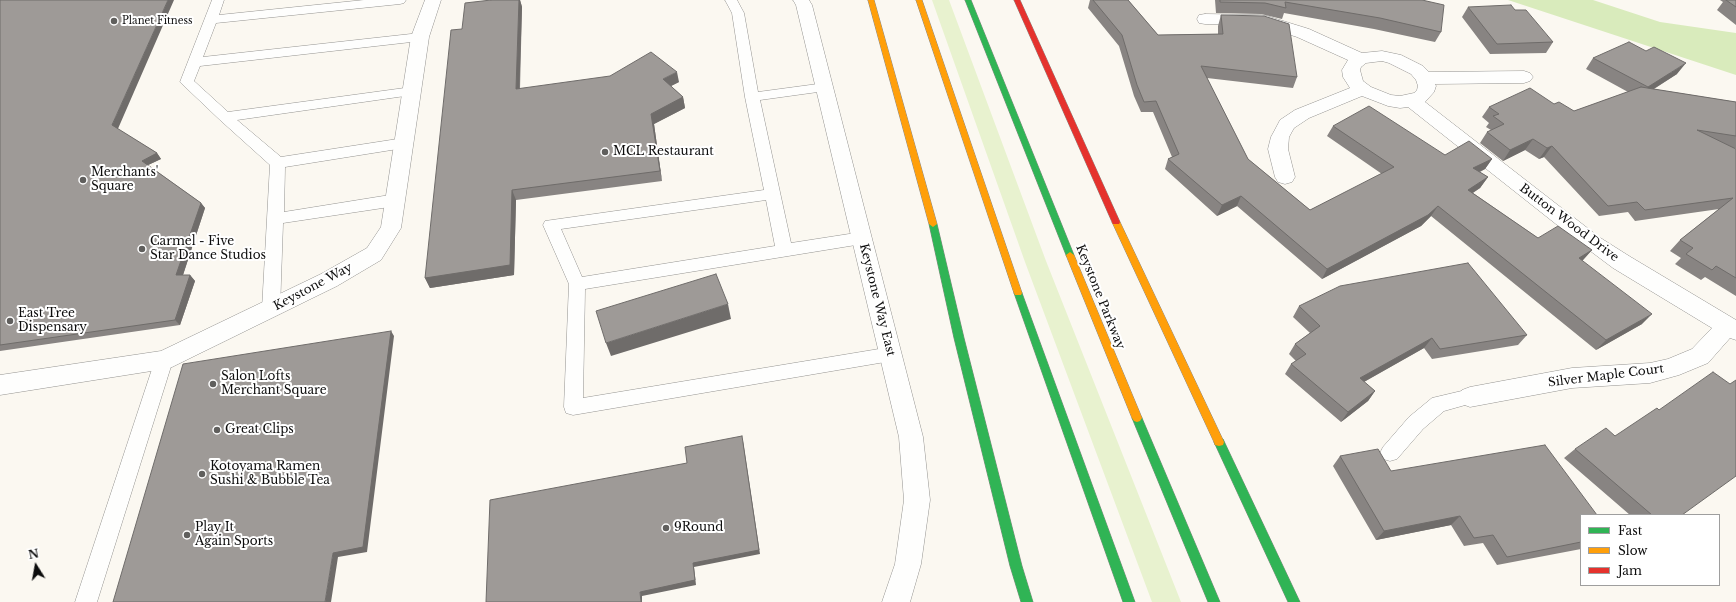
<!DOCTYPE html>
<html>
<head>
<meta charset="utf-8">
<style>
  body { margin:0 }
  #map { position:relative; width:1736px; height:602px; overflow:hidden; background:#fbf8f1; font-family:"Libre Baskerville",serif }
  canvas { display:block }
  .legend { position:absolute; left:1580px; top:514px; width:140px; height:72px; box-sizing:border-box; background:#fff; border:1px solid #9e9e9e; margin:0; padding:5px 7px; list-style:none; font-size:12px; color:#0d0d0d }
  .legend li { display:flex; align-items:center; gap:8px; height:20px }
  .legend b { width:20px; border:1px solid #9e9e9e }
  .north { position:absolute; left:16px; top:546px; width:40px; height:40px; -webkit-text-stroke:3px #fff; paint-order:stroke; rotate:349deg; font-size:11px; font-weight:700; line-height:16px; text-align:center; color:#0d0d0d }
  .north::after { content:''; display:block; margin:auto; width:14px; height:18px; background:#0d0d0d; clip-path:polygon(50% 0,100% 100%,50% 72%,0 100%) }
</style>
</head>
<body>
<div id="map">
<canvas width="1736" height="602"></canvas>
<ul class="legend">
<li><b style="height:5px;background:#30b455"></b>Fast</li>
<li><b style="height:5px;background:#ff9f0a"></b>Slow</li>
<li><b style="height:5px;background:#e5322d"></b>Jam</li>
</ul>
<div class="north">N</div>
</div>
<script>
const ctx = document.querySelector('canvas').getContext('2d');
ctx.lineJoin = 'round';
function fill(path, color) {
  ctx.fillStyle = color;
  ctx.fill(path, 'evenodd');
}
function shape(rows) {
  const path = new Path2D();
  for (const r of rows) {
    path.moveTo(r[0], r[1]);
    for (let i = 2; i < r.length; i += 2) path.lineTo(r[i], r[i + 1]);
  }
  return path;
}
function strokePath(path, color, width, dash) {
  ctx.strokeStyle = color;
  ctx.lineWidth = width;
  ctx.lineCap = dash ? 'butt' : 'round';
  ctx.setLineDash(dash || []);
  ctx.stroke(path);
}
function write(font, color, halo, rows, align = 'center') {
  ctx.font = font + ' "Libre Baskerville",serif';
  ctx.lineWidth = 4;
  ctx.setLineDash([]);
  ctx.textBaseline = 'middle';
  ctx.strokeStyle = halo;
  ctx.fillStyle = color;
  for (const [text, x, y, turn = 0] of rows) {
    ctx.save();
    ctx.translate(x, y);
    ctx.rotate((+turn || 0) * Math.PI / 180);
    ctx.textAlign = isNaN(turn) ? turn : align;
    if (halo) ctx.strokeText(text, 0, 0);
    ctx.fillText(text, 0, 0);
    ctx.restore();
  }
}
fill(shape([
  [932,0,949,0,1046,261,1181,602,1152,602,1025,262]
]), '#e8f2cf');
fill(shape([
  [1508,0,1593,0,1660,22,1736,33,1736,75]
]), '#d9ebbc');
const lane = shape([
  [212,0,224,0,219,15,364,0,406,0,404,3,400,4,216,23,203,57,420,33,425,34,427,37,425,40,420,41,200,66,194,81,228,112,412,87,417,88,419,91,417,94,412,95,237,120,281,157,404,138,409,139,411,143,409,147,404,148,285,167,284,212,396,194,401,196,404,200,401,204,396,206,283,223,280,309,277,314,271,316,265,314,262,309,270,165,220,120,180,82,212,0],
  [725,0,737,0,744,13,758,92,825,83,830,84,832,87,830,90,825,91,760,100,791,243,862,232,868,234,870,238,868,242,862,244,585,289,583,398,891,347,897,349,900,354,897,359,891,361,573,415,566,413,564,407,569,284,543,225,545,221,764,190,745,97,732,13,725,0],
  [766,200,775,246,582,277,561,229,766,200],
  [164,353,170,355,173,360,97,602,75,602,155,360,158,355,164,353],
  [1470,389,1476,392,1479,397,1476,402,1444,411,1423,429,1397,459,1390,461,1383,459,1380,453,1383,447,1409,417,1432,398,1470,389]
]);
const street = shape([
  [425,0,441,0,429,37,401,228,381,260,337,286,172,367,164,369,0,395,0,375,161,351,321,274,367,248,381,227,411,37,425,0],
  [793,0,809,0,812,5,923,437,930,500,921,564,910,602,882,602,895,564,904,500,899,437,796,5,793,0],
  [1205,14,1261,15,1267,16,1309,29,1362,53,1382,51,1401,55,1423,66,1429,72,1524,71,1530,73,1533,77,1530,81,1524,83,1435,84,1436,86,1434,92,1425,102,1599,237,1629,256,1736,320,1736,340,1730,338,1708,363,1679,375,1650,383,1572,388,1470,407,1462,404,1458,397,1462,390,1470,387,1572,368,1650,363,1668,359,1692,349,1712,328,1613,268,1585,247,1408,107,1400,108,1388,106,1362,96,1309,118,1294,128,1289,137,1288,149,1295,177,1292,182,1285,184,1278,182,1275,177,1268,149,1271,137,1278,124,1280,120,1295,110,1350,88,1343,77,1342,70,1348,60,1297,37,1260,25,1205,24,1199,23,1197,19,1199,15,1205,14],
  [1382,61,1389,63,1411,74,1416,80,1418,86,1417,90,1414,93,1400,96,1391,95,1371,87,1363,81,1360,70,1361,67,1366,63,1382,61]
]);
const fast = shape([
  [965,0,971,0,1074,255,1073,257,1067,257,1066,255,965,0],
  [933,221,937,224,964,338,1022,566,1033,602,1021,602,1010,566,954,338,929,224,933,221],
  [1018,290,1021,291,1022,293,1135,602,1123,602,1014,293,1015,291,1018,290],
  [1137,414,1140,415,1142,418,1220,602,1208,602,1132,418,1134,415,1137,414],
  [1219,438,1223,439,1300,602,1288,602,1214,442,1215,439,1219,438]
]);
const slow = shape([
  [868,0,874,0,937,224,933,227,929,224,868,0],
  [916,0,922,0,1022,293,1021,295,1015,295,1014,293,916,0],
  [1116,219,1120,222,1224,442,1223,445,1219,446,1215,445,1214,442,1112,222,1116,219],
  [1070,252,1074,255,1142,418,1140,421,1137,422,1134,421,1132,418,1066,255,1070,252]
]);
const jam = shape([
  [1014,0,1020,0,1120,222,1119,224,1113,224,1112,222,1014,0]
]);
strokePath(lane, '#949390', 1);
strokePath(street, '#949390', 1);
strokePath(fast, '#8b8986', 1);
strokePath(slow, '#8b8986', 1);
strokePath(jam, '#8b8986', 1);
fill(lane, '#fefefd');
fill(street, '#fefefd');
fill(fast, '#30b455');
fill(slow, '#ff9f0a');
fill(jam, '#e5322d');
fill(shape([
  [0,0,118,129,157,153,161,159,148,165,201,203,205,208,183,275,190,275,195,281,180,325,0,351],
  [491,0,520,0,522,7,520,89,679,82,671,86,683,97,685,108,654,124,662,181,516,200,514,275,430,288,425,278,462,29],
  [1090,0,1128,0,1158,35,1218,34,1218,26,1221,15,1297,77,1293,88,1207,78,1248,159,1310,210,1382,174,1327,136,1333,126,1445,155,1492,159,1485,169,1480,172,1488,177,1480,188,1473,193,1538,238,1592,250,1582,261,1642,324,1596,350,1431,216,1421,226,1322,279,1237,206,1217,216,1165,169,1168,159,1172,157,1153,112,1141,112,1134,96,1119,46,1088,8],
  [1215,0,1422,0,1441,32,1435,42,1374,29,1284,13,1282,19,1261,14,1216,13],
  [1720,0,1736,0,1736,25,1717,10,1723,2],
  [1468,7,1515,10,1553,42,1546,53,1490,54,1462,17],
  [1593,58,1677,74,1654,89,1736,102,1736,148,1734,148,1736,149,1736,296,1705,277,1701,280,1675,264,1681,258,1670,251,1680,240,1719,209,1635,221,1628,212,1599,216,1544,157,1539,159,1525,150,1503,161,1480,143,1487,132,1491,130,1486,127,1489,123,1482,117,1489,107,1554,104,1574,111,1628,92,1586,69],
  [1299,306,1527,335,1518,345,1432,359,1424,348,1364,382,1375,391,1368,401,1341,422,1285,374,1291,364,1296,361,1289,354,1295,344,1310,333,1293,317],
  [1575,449,1682,515,1630,515,1564,458],
  [1340,456,1391,471,1581,515,1581,549,1497,565,1483,543,1464,546,1451,525,1376,540,1333,466]
]), '#888482');
fill(shape([
  [168,0,174,0,117,131,112,125],
  [519,0,520,0,522,7,519,99,516,89],
  [1686,63,1677,74,1639,98,1648,87],
  [677,72,679,82,665,89,663,79],
  [683,97,685,108,654,124,662,181,660,171,651,114],
  [1533,139,1525,150,1503,161,1510,150],
  [1552,146,1544,157,1539,159,1547,148],
  [157,153,161,159,146,166,142,161],
  [1492,159,1485,169,1466,178,1473,168],
  [1488,177,1480,188,1461,200,1468,190],
  [512,190,516,200,514,275,430,288,425,278],
  [1241,196,1237,206,1217,216,1222,205],
  [201,203,205,208,181,281,176,275],
  [1438,206,1431,216,1421,226,1322,279,1327,269],
  [1592,250,1583,260,1570,269,1579,258],
  [190,275,195,281,180,325,175,320],
  [728,304,731,319,611,356,606,343],
  [1652,314,1642,324,1596,350,1606,340],
  [391,331,394,336,367,552,338,557,331,602,325,602,333,553],
  [1432,338,1424,348,1353,388,1360,378],
  [1375,391,1368,401,1341,422,1348,412],
  [743,441,760,554,694,567,696,585,642,596,642,602,641,602,640,592,693,563],
  [1460,516,1451,525,1376,540,1384,531]
]), '#6f6c6a');
const building = shape([
  [0,0,168,0,112,125,157,153,142,161,201,203,176,275,190,275,175,320,0,345,0,0],
  [491,0,519,0,516,89,610,76,651,52,677,72,663,79,683,97,651,114,660,171,512,190,510,265,425,278,451,30,462,29,465,3,491,0],
  [1093,0,1128,0,1158,35,1223,34,1221,15,1264,16,1289,24,1297,77,1201,66,1248,159,1310,210,1394,167,1333,126,1369,106,1445,155,1469,141,1492,159,1473,168,1488,177,1468,190,1538,238,1558,226,1592,250,1579,258,1652,314,1606,340,1438,206,1428,215,1327,269,1241,196,1222,205,1168,159,1179,154,1156,101,1144,102,1137,85,1122,35,1093,0],
  [1220,0,1422,0,1444,5,1441,32,1380,18,1285,2,1286,8,1265,3,1220,2,1220,0],
  [1726,0,1736,0,1736,7,1726,0],
  [1511,5,1515,10,1526,10,1553,42,1497,44,1468,7,1511,5],
  [1629,42,1646,51,1654,47,1686,63,1648,87,1593,58,1629,42],
  [1641,87,1736,102,1736,136,1697,130,1736,149,1736,278,1716,266,1712,270,1686,254,1693,248,1680,240,1733,198,1645,210,1637,202,1608,206,1552,146,1547,148,1533,139,1510,150,1487,132,1504,124,1493,116,1499,114,1489,107,1530,88,1554,104,1559,102,1574,111,1641,87],
  [1468,263,1527,335,1440,349,1432,338,1360,378,1375,391,1348,412,1291,364,1306,354,1295,344,1320,326,1299,306,1340,286,1468,263],
  [716,274,728,304,606,343,596,311,716,274],
  [391,331,363,547,333,553,325,602,113,602,183,364,391,331],
  [1713,372,1730,384,1736,380,1736,476,1682,515,1652,515,1575,449,1606,428,1615,436,1657,408,1659,410,1713,372],
  [742,436,759,550,693,563,695,580,640,592,641,602,486,602,490,500,687,463,685,447,742,436],
  [1545,445,1597,515,1581,515,1581,542,1507,557,1493,535,1474,538,1460,516,1384,531,1340,456,1378,449,1391,471,1545,445]
]);
fill(building, '#9e9a97');
strokePath(building, '#6f6c6a', 1);
for (const [x, y, r, color] of [
  [114,21,4,"#605f5d"],
  [605,152,4,"#605f5d"],
  [83,180,4,"#605f5d"],
  [142,249,4,"#605f5d"],
  [10,321,4,"#605f5d"],
  [213,384,4,"#605f5d"],
  [217,430,4,"#605f5d"],
  [202,474,4,"#605f5d"],
  [666,528,4,"#605f5d"],
  [187,535,4,"#605f5d"]
]) {
  const dot = new Path2D();
  dot.arc(x, y, r, 0, 2 * Math.PI);
  ctx.fillStyle = color;
  ctx.fill(dot);
  strokePath(dot, '#fff', 1.5);
}
write('10px', '#0d0d0d', '#fff', [
  ["Planet Fitness",122,21]
], 'left');
write('12px', '#0d0d0d', '#fff', [
  ["MCL Restaurant",613,152],
  ["Merchants'",91,173],
  ["Square",91,187],
  ["Carmel - Five",150,242],
  ["Star Dance Studios",150,256],
  ["East Tree",18,314],
  ["Dispensary",18,328],
  ["Salon Lofts",221,377],
  ["Merchant Square",221,391],
  ["Great Clips",225,430],
  ["Kotoyama Ramen",210,467],
  ["Sushi & Bubble Tea",210,481],
  ["Play It",195,528],
  ["Again Sports",195,542],
  ["9Round",674,528]
], 'left');
write('12px', '#0d0d0d', '#fff', [
  ["Button Wood Drive",1569,223,37],
  ["Keystone Way",313,287,-28],
  ["Keystone Parkway",1100,297,68],
  ["Keystone Way East",877,300,76],
  ["Silver Maple Court",1606,376,-7]
]);
</script>
</body>
</html>
